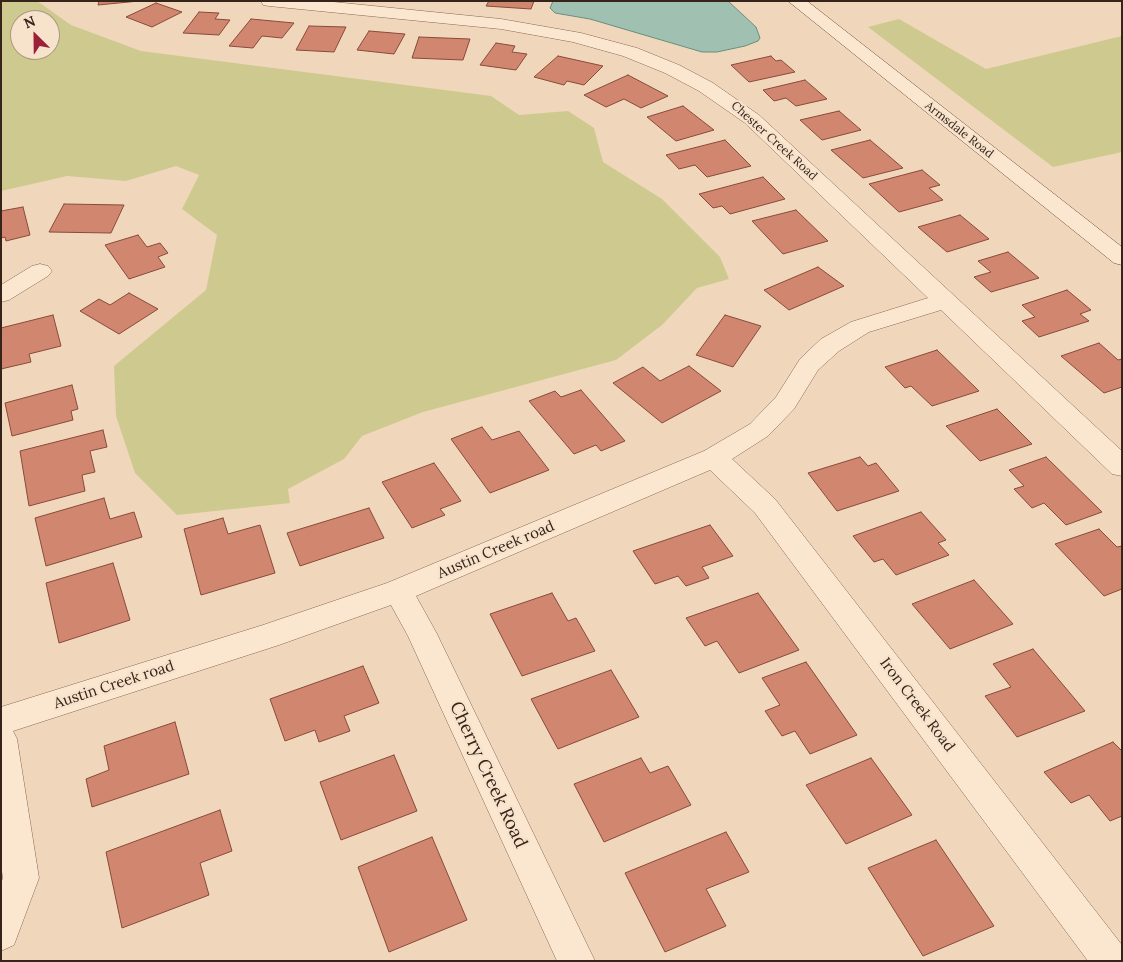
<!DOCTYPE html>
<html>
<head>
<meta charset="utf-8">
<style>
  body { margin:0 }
  #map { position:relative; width:1123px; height:962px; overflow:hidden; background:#f0d7bb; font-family:Lora,serif }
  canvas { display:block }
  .frame { position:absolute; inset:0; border:2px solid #36231a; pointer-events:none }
  .north { position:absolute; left:10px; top:10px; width:50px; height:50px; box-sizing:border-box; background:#f7e3cb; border:1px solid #aa9684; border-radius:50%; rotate:337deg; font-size:14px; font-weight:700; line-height:20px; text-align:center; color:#36231a }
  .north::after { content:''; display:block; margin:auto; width:18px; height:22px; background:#9a2138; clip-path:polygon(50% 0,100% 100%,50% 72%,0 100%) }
</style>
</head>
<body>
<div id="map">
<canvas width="1123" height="962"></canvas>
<div class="frame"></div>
<div class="north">N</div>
</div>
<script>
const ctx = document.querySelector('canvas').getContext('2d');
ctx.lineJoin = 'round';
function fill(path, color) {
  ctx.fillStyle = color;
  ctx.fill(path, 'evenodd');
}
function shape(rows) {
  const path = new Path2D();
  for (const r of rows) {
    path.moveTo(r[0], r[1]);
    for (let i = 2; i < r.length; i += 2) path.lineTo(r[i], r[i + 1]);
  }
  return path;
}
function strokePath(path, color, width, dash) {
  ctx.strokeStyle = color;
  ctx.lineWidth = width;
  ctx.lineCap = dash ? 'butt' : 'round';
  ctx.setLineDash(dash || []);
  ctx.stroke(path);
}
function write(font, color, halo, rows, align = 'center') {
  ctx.font = font + ' Lora,serif';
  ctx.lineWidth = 4.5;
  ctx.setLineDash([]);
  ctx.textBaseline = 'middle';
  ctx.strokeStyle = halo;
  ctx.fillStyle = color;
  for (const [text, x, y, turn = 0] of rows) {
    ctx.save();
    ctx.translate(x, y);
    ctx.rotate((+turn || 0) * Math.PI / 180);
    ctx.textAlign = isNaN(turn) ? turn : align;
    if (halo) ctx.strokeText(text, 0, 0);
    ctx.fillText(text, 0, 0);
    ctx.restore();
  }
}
fill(shape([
  [1,1,37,1,71,25,141,51,491,96,519,115,568,111,594,128,603,162,662,199,720,257,729,279,697,288,662,325,616,360,423,412,362,436,344,459,288,489,290,503,177,515,135,473,116,416,114,366,206,290,217,235,182,209,199,175,176,166,126,181,67,176,1,191],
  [20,20,50,20,50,50,20,50],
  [899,19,986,69,1122,36,1122,152,1053,167,868,27]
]), '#ceca8f');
const water = shape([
  [553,1,728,1,756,27,760,38,758,41,745,46,717,52,702,52,590,19,555,13,550,8,553,1]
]);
fill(water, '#a0c1b1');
strokePath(water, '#678e7e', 1);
const building = shape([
  [99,1,139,1,98,5,99,1],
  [489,1,534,1,531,9,486,6,489,1],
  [156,3,182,12,152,27,126,17,156,3],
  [199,12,219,13,215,19,230,20,219,35,183,33,199,12],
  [251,19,294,23,282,38,262,36,253,48,229,46,251,19],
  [309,26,346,27,334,52,296,50,309,26],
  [369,31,405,34,394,54,357,50,369,31],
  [419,37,470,39,463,60,412,58,419,37],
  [496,43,515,46,512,52,527,54,516,70,480,65,496,43],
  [558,56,603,66,584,85,567,81,564,85,534,77,558,56],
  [771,56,776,61,781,60,795,72,749,82,731,65,771,56],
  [628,75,668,96,641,108,624,99,606,107,584,95,628,75],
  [805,80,827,99,796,106,786,98,774,101,763,90,805,80],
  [683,106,714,130,676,141,647,117,683,106],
  [839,111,861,130,822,140,800,120,839,111],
  [725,140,751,166,707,177,695,165,679,169,666,155,725,140],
  [870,140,903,168,863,178,831,150,870,140],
  [922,170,940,185,929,188,943,200,899,212,869,184,922,170],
  [763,177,785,199,730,214,722,206,713,208,699,194,763,177],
  [64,204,124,205,111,233,49,232,64,204],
  [23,207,30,235,6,241,5,237,1,238,1,211,23,207],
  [796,210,828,241,783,254,752,221,796,210],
  [960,215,989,239,947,252,918,227,960,215],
  [138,235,147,247,160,243,168,253,158,257,165,267,129,279,105,245,138,235],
  [1008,252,1039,278,991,292,974,277,991,272,978,261,1008,252],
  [818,267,844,286,789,310,764,290,818,267],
  [1067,290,1091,310,1080,314,1089,321,1039,337,1022,321,1035,317,1022,305,1067,290],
  [129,293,158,309,119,334,80,311,99,299,110,305,129,293],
  [53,315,61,346,29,354,31,362,1,369,1,328,53,315],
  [725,315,761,326,733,367,696,355,725,315],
  [1099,343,1118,360,1122,359,1122,387,1104,393,1061,356,1099,343],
  [937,350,979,391,932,406,911,386,905,388,885,367,937,350],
  [689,366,721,391,662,423,613,383,643,367,660,381,689,366],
  [72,385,78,409,71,411,73,420,12,436,5,403,72,385],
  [581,390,625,441,601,451,596,445,574,454,529,401,555,391,561,397,581,390],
  [997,409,1032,444,980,461,946,426,997,409],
  [482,427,492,440,519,431,549,470,490,493,451,439,482,427],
  [103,430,107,447,90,451,95,472,82,475,85,491,29,506,20,451,103,430],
  [860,457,868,466,876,463,899,491,837,511,808,473,860,457],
  [1046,457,1102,512,1066,525,1044,503,1032,508,1014,489,1024,486,1009,470,1046,457],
  [434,463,461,501,440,509,445,515,412,528,382,482,434,463],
  [104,498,110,519,134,512,142,537,46,566,35,518,104,498],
  [369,508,384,538,300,566,287,533,369,508],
  [921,512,946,540,938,543,949,555,896,575,883,559,874,562,853,536,921,512],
  [223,518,228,534,260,525,275,573,201,595,184,529,223,518],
  [710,525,733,556,702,567,709,578,686,586,678,576,655,584,633,551,710,525],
  [1099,529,1117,547,1122,546,1122,589,1104,596,1055,544,1099,529],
  [113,563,130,620,59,643,46,583,113,563],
  [974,580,1013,624,950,649,912,604,974,580],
  [552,593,568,621,576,618,595,651,522,676,490,614,552,593],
  [758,593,799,650,739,673,717,641,705,646,686,618,758,593],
  [1033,649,1085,711,1017,737,985,696,1011,687,993,664,1033,649],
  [806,662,857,735,810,754,795,731,782,736,765,711,780,705,762,678,806,662],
  [363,666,379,703,344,716,350,731,319,742,315,730,285,741,270,699,363,666],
  [611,670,639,717,558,749,531,699,611,670],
  [175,722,189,774,92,807,86,779,109,770,104,746,175,722],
  [1113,742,1122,751,1122,816,1110,821,1089,795,1071,803,1044,772,1113,742],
  [394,755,417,811,341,840,320,782,394,755],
  [641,758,650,773,668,766,691,805,604,842,574,784,641,758],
  [871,758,912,815,846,844,806,785,871,758],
  [220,810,232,851,200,863,209,895,122,928,106,852,220,810],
  [726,832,749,872,706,889,726,926,665,952,625,873,726,832],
  [432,837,467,920,389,952,358,867,432,837],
  [936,840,994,926,923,956,868,868,936,840]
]);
fill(building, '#d1866f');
strokePath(building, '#884a39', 1);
const street = shape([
  [261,1,324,1,501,19,581,33,637,48,679,65,713,83,759,115,1122,451,1122,476,1112,474,941,310,869,332,839,351,818,370,794,409,768,436,732,459,775,499,1122,945,1122,961,1088,961,755,513,710,470,416,596,437,634,595,961,557,961,408,636,391,605,279,645,13,731,17,739,39,878,14,945,1,951,1,883,3,878,1,865,1,707,263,625,387,583,704,451,750,424,776,397,800,359,821,339,851,322,928,298,745,123,699,91,665,73,623,56,573,42,501,29,269,6,263,5,261,1],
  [40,264,48,266,52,271,48,276,9,300,1,302,1,285,32,266,40,264]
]);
const secondary = shape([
  [788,1,807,1,1122,247,1122,265,1114,263,788,1]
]);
strokePath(street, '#886754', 1);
strokePath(secondary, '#6a4838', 1);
fill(street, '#fbe6cf');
fill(secondary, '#fbe6cf');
write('12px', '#36231a', '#f7e3cb', [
  ["Armsdale Road",959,130,38],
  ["Chester Creek Road",774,141,42]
]);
write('15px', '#36231a', '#f7e3cb', [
  ["Austin Creek road",496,550,-23],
  ["Austin Creek road",114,685,-18],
  ["Iron Creek Road",917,705,53]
]);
write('18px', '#36231a', '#f7e3cb', [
  ["Cherry Creek Road",488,775,65]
]);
</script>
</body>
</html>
